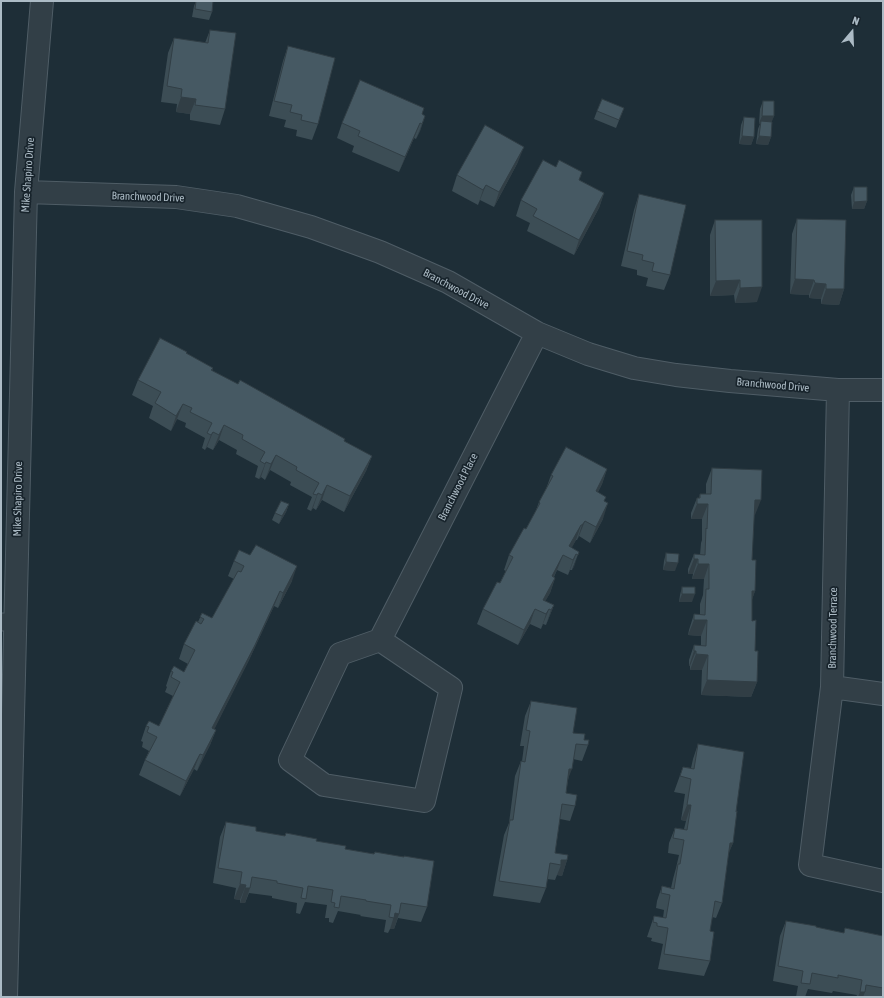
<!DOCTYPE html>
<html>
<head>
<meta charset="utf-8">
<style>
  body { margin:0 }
  #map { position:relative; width:884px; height:998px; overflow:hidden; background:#1e2e37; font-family:"Asap Condensed",sans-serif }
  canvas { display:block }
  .frame { position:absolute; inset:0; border:2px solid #acbbc5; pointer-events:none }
  .north { position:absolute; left:832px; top:12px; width:40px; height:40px; -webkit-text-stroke:3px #18242c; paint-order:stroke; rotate:19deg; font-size:11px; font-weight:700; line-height:16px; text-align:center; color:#acbbc5 }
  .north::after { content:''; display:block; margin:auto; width:14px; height:18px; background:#acbbc5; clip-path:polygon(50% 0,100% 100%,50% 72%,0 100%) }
</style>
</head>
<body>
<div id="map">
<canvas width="884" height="998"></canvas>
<div class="frame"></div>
<div class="north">N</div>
</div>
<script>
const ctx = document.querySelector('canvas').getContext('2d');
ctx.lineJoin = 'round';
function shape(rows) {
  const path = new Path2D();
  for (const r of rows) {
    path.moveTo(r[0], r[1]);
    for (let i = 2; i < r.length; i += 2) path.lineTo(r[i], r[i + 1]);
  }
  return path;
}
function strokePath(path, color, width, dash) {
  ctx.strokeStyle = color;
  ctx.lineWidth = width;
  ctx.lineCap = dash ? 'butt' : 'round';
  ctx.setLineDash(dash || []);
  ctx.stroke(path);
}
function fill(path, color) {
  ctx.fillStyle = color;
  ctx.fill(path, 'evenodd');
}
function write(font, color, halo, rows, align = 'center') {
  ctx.font = font + ' "Asap Condensed",sans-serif';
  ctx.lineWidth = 3.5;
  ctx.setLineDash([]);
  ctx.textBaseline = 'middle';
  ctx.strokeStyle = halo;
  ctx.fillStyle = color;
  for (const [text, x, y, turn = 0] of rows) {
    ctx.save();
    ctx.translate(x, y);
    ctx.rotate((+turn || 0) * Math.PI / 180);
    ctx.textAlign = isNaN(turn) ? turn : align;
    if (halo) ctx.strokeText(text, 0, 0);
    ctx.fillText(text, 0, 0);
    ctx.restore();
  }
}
const service = shape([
  [1,622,15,622]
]);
const minor = shape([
  [26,192,176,197,237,206,311,227,380,252,448,282,537,333,588,354,634,368,676,375,730,381,838,390,883,390],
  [838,390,832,687,810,865,883,881],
  [380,640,451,688,424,801,324,785,290,760,340,654,380,640],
  [380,640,537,333],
  [832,687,883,694],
  [6,997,26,192,42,1]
]);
strokePath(service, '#4f5d66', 19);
strokePath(minor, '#4f5d66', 24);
strokePath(service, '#323f47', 17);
strokePath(minor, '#323f47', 22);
fill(shape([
  [196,1,213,1,212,12,209,20,192,17,194,6],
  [210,30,225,109,220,125,190,120,190,114,176,112,177,104,161,102,168,53,174,38,205,43],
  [288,46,318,124,312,140,296,136,297,130,284,127,286,120,269,116,283,61],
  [763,101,774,116,771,122,771,137,768,145,756,144,758,129,760,124,759,123,760,109],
  [624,108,616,128,594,119,597,111],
  [422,114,425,116,420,131,416,139,414,138,399,172,352,152,354,146,337,138,342,123],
  [744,117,754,137,751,145,739,144,741,125],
  [518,162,494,207,480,200,478,205,452,191,457,175],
  [556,167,582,172,579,180,604,193,599,208,574,255,527,231,530,223,516,216,521,200],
  [854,187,867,201,864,209,852,209,851,195],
  [639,194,670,275,664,290,646,286,648,278,637,275,637,270,621,266,634,210],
  [797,219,844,289,839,305,821,304,821,299,809,298,809,295,790,294,792,234],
  [715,220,757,302,735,303,734,295,710,296,710,235],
  [187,354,213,368,212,371,372,456,366,471,344,512,322,500,316,510,313,508,311,511,307,509,312,497,290,485,291,482,270,470,265,480,261,477,259,479,255,477,258,466,236,454,237,450,219,440,213,450,207,447,205,450,202,448,205,438,185,427,186,423,177,419,171,431,149,418,153,406,132,395,138,380],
  [712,468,755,515,754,515,752,560,755,591,752,599,752,621,755,651,757,682,751,697,701,695,702,670,690,670,690,666,689,666,689,660,694,645,701,646,701,636,688,635,689,630,694,614,700,614,700,604,703,595,704,579,692,579,693,574,688,574,688,569,694,554,700,555,701,543,702,540,702,519,691,519,691,513,697,498,699,498,700,494,706,494,706,484],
  [607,469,602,484,598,492,604,501,603,519,590,543,579,536,577,540,576,540,571,548,579,552,572,570,570,570,568,575,557,570,554,577,555,578,550,593,545,601,554,605,546,625,543,624,541,629,530,624,518,645,477,624,483,609,500,583,506,571,504,570,509,555,526,529,535,513,539,502,546,489,551,475],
  [289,504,286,512,279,524,272,520,275,513],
  [666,553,675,571,663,570,664,561],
  [234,561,292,581,278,608,274,606,249,660,214,729,216,730,210,745,197,771,194,769,180,796,139,775,145,760,149,751,142,747,143,742,141,741,146,726,159,726,173,696,165,692,167,687,166,686,171,671,184,672,188,664,179,659,184,644,198,622,202,613,212,618,234,579,228,576],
  [682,587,692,602,679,602,680,595],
  [531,701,573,733,584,740,588,745,582,761,573,759,568,780,566,793,575,806,570,821,560,819,555,853,567,860,562,876,557,875,555,880,547,879,546,888,540,903,493,896,504,835,509,823,515,776,521,761,522,761,524,746,520,746,525,716],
  [698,744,736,812,733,843,728,854,722,903,716,918,712,917,710,931,710,961,704,976,658,969,663,944,651,941,652,938,647,937,654,916,663,918,664,910,656,908,657,901,662,886,671,888,673,879,676,868,679,855,668,853,669,843,675,828,684,829,686,821,681,820,685,794,674,792,683,767,691,768,693,759],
  [226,822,256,831,285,836,286,833,316,841,345,849,374,854,404,857,404,856,427,907,421,922,398,918,394,929,390,929,388,933,384,932,386,920,360,916,361,915,338,911,333,923,329,922,329,918,325,918,327,905,305,902,300,914,296,913,297,903,272,898,272,896,249,893,245,903,240,903,240,900,234,899,236,888,213,883,220,837],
  [786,921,816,927,844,933,845,928,883,936,883,997,856,997,857,995,833,991,832,993,808,989,805,997,796,997,798,986,773,981,780,936]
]), '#3c4d55');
fill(shape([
  [181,97,196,99,190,114,176,112],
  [425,116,420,131,416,139,422,124],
  [762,116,774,116,771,124,761,121,760,124,759,123],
  [420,123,414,138,399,172,405,157],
  [742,136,754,137,751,145,739,144],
  [759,136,771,137,768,145,756,144],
  [524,147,518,162,494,207,499,192],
  [486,185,478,205,483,190],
  [604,193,599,208,574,255,579,240],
  [867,201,864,209,852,209,854,202],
  [795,279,814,280,809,295,790,294],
  [740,280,734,295,710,296,716,281],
  [815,283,826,284,821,299,809,298],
  [762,287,757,302,735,303,740,288],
  [826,289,844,289,839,305,821,304],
  [183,404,177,419,171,431,176,416],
  [224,425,219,440,213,450,219,435],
  [213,432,207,447,205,450,211,435],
  [276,455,270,470,265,480,271,464],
  [372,456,366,471,344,512,350,496],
  [266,462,261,477,259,479,265,464],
  [607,469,602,484,590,507,596,491],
  [327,485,322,500,316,510,322,495],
  [318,493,313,508,311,511,317,495],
  [755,500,761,500,755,515,750,515],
  [608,503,603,519,590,543,596,527],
  [289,504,286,512,279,524,282,516],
  [697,504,708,504,702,519,691,519],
  [585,521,579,536,577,540,582,525],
  [581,525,576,540,567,557,569,546],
  [579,552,574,567,572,570,578,555],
  [576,554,570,570,568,575,573,560],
  [563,555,557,570,546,591,552,576],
  [694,559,698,559,693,574,688,574],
  [666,562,678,563,675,571,663,570],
  [698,564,709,564,704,579,692,579],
  [297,566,292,581,278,608,283,593],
  [555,578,550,593,540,611,543,600],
  [280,591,274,606,249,660,207,744,212,728],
  [752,591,755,591,750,606],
  [682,594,695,594,692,602,679,602],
  [554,605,546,625,551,610],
  [535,609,530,624,518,645,524,630],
  [549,609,541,629,546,614],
  [694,620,707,620,701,636,688,635],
  [694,651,696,651,690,666,689,666],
  [696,654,708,655,702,670,690,670],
  [707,680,757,682,751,697,701,695],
  [216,730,210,745,197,771,203,755],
  [200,754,194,769,180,796,186,781],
  [569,769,572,769,566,784],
  [687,805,691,805,686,821,681,820],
  [730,843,733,843,727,858],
  [561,860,567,860,562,876,557,875,561,865],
  [240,884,246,885,240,900,234,899],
  [245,888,250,888,245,903,240,903],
  [395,913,399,914,394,929,390,929],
  [860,992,865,992,863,997,858,997]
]), '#313e45');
const building = shape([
  [196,1,213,1,212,12,195,9,196,1],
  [210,30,236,33,225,109,195,105,196,99,181,97,182,89,167,86,174,38,208,43,210,30],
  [288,46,335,58,318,124,301,120,302,115,290,112,292,105,274,101,288,46],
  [360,80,424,108,422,114,425,116,422,124,420,123,405,157,358,136,360,131,342,123,360,80],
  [602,99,624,108,619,120,597,111,602,99],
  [763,101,774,101,774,116,762,116,763,101],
  [744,117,755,118,754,137,742,136,744,117],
  [761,121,772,122,771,137,759,136,761,121],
  [485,125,524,147,499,192,486,185,483,190,457,175,485,125],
  [543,160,556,167,559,160,582,172,579,180,604,193,579,240,533,216,537,209,521,200,543,160],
  [854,187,867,187,867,201,854,202,854,187],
  [639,194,686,205,670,275,652,271,654,263,642,260,643,255,627,251,639,194],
  [797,219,846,220,844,289,826,289,826,284,815,283,814,280,795,279,797,219],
  [715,220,762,220,762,287,740,288,740,280,716,281,715,220],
  [160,338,187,352,186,353,213,368,211,370,238,384,240,380,345,439,344,441,372,456,350,496,327,485,322,495,318,493,317,495,313,494,319,483,296,470,297,467,276,455,271,464,266,462,265,464,260,461,265,452,242,439,243,435,224,425,219,435,213,432,211,435,207,433,212,423,190,412,192,408,183,404,176,416,155,403,161,392,138,380,160,338],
  [566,447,607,469,596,491,606,497,604,501,608,503,596,527,585,521,582,525,581,525,569,546,579,552,578,555,576,554,573,560,563,555,552,576,555,578,543,600,554,605,551,610,549,609,546,614,535,609,524,630,483,609,497,582,500,583,513,557,509,555,524,528,526,529,540,503,539,502,553,476,551,475,566,447],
  [712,468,762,470,761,500,755,500,752,560,756,560,755,591,752,591,752,621,756,620,755,651,758,651,757,682,707,680,708,655,696,654,696,651,694,651,694,645,706,646,707,620,694,620,694,614,705,615,706,589,709,589,709,564,698,564,698,559,694,559,694,554,705,555,706,528,707,529,708,504,697,504,697,498,700,498,700,494,711,494,712,468],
  [281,501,289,504,282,516,275,513,281,501],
  [256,545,297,566,283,593,280,591,255,645,212,728,216,730,203,755,200,754,186,781,145,760,157,737,147,732,149,727,146,726,149,721,159,726,180,682,171,677,173,672,171,671,174,666,184,672,195,650,184,644,196,621,201,624,204,619,200,617,202,613,212,618,238,571,241,572,244,566,234,561,239,550,250,555,256,545],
  [666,553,679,554,678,563,666,562,666,553],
  [682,587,695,587,695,594,682,594,682,587],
  [531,701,577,708,573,733,585,734,584,740,589,740,588,745,576,744,572,769,569,769,566,793,577,795,575,806,562,804,555,853,568,855,567,860,561,860,561,865,550,863,546,888,499,881,510,820,513,820,521,761,525,762,530,731,526,730,531,701],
  [698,744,744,752,736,812,737,811,733,843,730,843,722,903,715,901,710,931,714,932,710,961,664,954,668,928,657,926,657,923,653,922,654,916,666,918,670,895,661,893,662,886,674,889,678,864,680,864,684,840,673,838,675,828,687,830,691,805,687,805,691,779,680,776,683,767,694,769,698,744],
  [226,822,256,827,256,831,285,836,286,833,317,839,316,841,346,846,345,849,374,854,375,852,404,857,404,856,434,861,427,907,401,903,399,914,395,913,394,918,389,917,391,905,366,901,366,900,341,896,339,908,334,907,335,903,331,902,333,890,308,886,306,899,301,898,303,888,277,883,277,881,252,877,250,888,245,888,246,885,240,884,242,872,218,868,226,822],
  [786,921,816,926,816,927,844,933,845,928,883,936,883,988,866,985,865,992,860,992,862,980,838,975,838,978,812,973,810,984,801,983,803,971,778,966,786,921]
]);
fill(building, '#465963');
strokePath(building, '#313e45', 1);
write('11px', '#acbbc5', '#18242c', [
  ["Mike Shapiro Drive",28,175,-86],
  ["Branchwood Drive",148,197,2],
  ["Branchwood Drive",456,289,28],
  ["Branchwood Drive",773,385,5],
  ["Branchwood Place",458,487,-63],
  ["Mike Shapiro Drive",18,499,-89],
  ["Branchwood Terrace",833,628,-89]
]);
</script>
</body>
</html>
